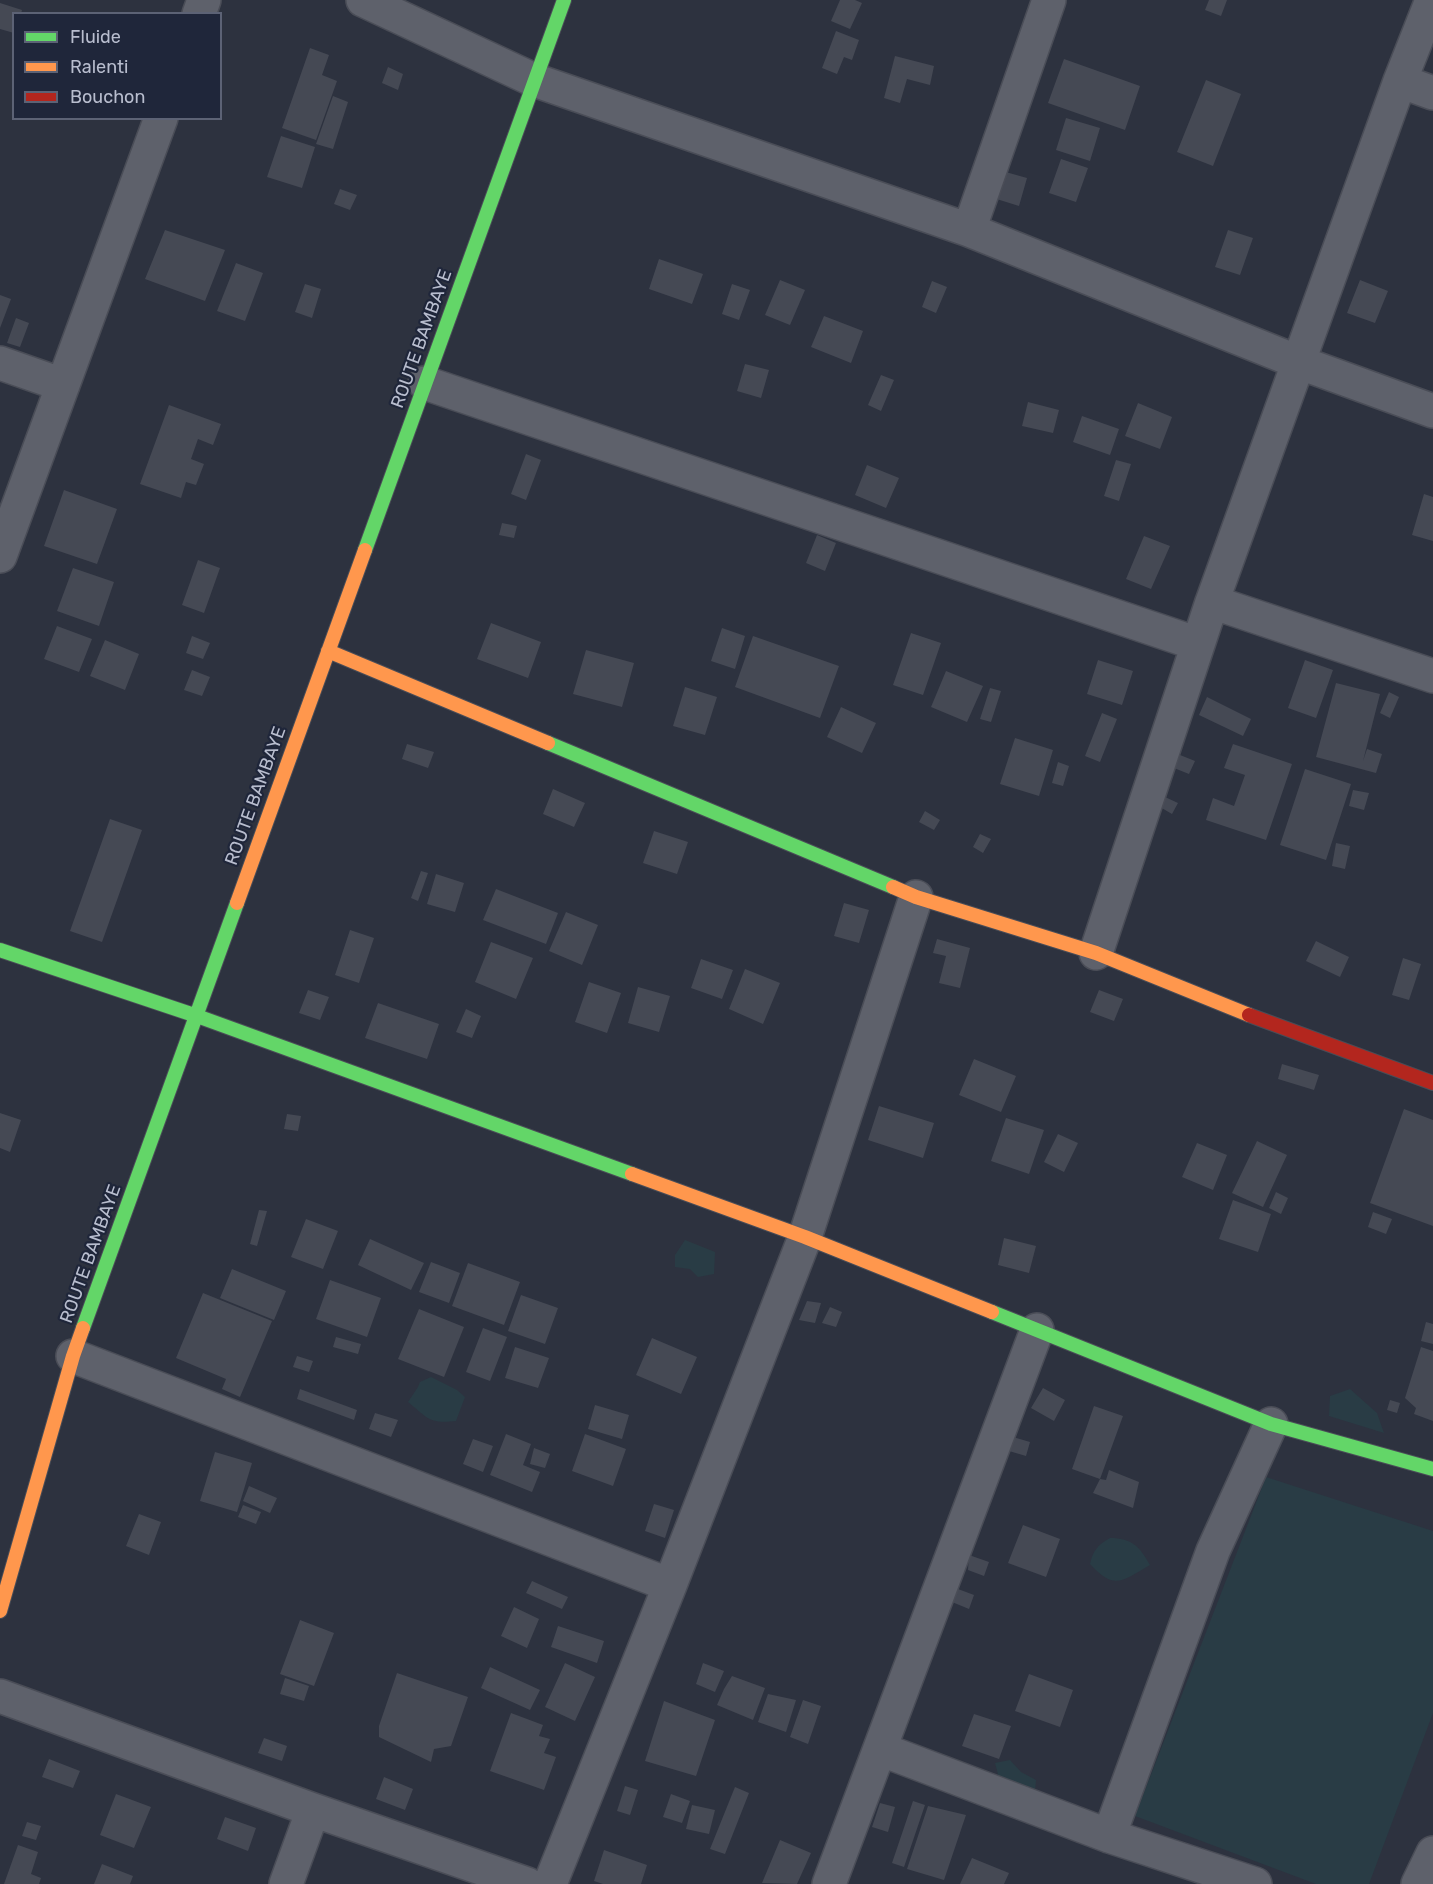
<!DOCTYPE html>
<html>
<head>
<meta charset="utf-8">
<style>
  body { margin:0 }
  #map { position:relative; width:1433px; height:1884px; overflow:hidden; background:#2d323f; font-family:Rubik,sans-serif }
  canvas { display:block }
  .legend { position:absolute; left:12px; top:12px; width:210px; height:108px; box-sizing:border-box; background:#1f263a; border:2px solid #5c6275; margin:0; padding:8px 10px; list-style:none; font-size:18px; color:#b8bdce }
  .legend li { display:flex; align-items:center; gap:12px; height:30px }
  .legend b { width:30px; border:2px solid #5c6275 }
</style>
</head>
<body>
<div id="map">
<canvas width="1433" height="1884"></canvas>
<ul class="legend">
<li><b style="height:8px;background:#63d668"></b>Fluide</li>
<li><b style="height:8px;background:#ff974d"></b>Ralenti</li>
<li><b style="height:8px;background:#b3261e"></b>Bouchon</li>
</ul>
</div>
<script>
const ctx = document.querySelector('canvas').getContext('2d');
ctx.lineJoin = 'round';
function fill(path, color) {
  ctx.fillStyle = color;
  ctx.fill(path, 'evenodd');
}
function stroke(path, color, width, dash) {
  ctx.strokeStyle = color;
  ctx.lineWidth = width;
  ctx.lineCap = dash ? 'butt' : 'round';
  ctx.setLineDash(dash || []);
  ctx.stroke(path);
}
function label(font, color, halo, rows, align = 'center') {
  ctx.font = font + ' Rubik,sans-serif';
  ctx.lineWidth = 4.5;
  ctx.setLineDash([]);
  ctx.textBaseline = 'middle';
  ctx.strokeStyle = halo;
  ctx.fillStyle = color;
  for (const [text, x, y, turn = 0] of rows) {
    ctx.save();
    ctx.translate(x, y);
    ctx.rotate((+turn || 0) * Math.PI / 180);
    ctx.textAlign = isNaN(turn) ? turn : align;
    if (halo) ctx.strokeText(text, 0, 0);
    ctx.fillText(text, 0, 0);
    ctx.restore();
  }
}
const green = new Path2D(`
  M685 1240 715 1252 714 1274 698 1277 690 1269 675 1267V1255Z
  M431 1377 457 1390 465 1397 456 1421C428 1424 428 1418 408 1402L418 1387 420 1382Z
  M1350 1389 1377 1413 1384 1433 1329 1416 1330 1396Z
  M1266 1477 1433 1531V1713L1369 1884H1316L1135 1816Z
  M1110 1538C1132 1538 1140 1547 1150 1565 1122 1581 1115 1591 1090 1564 1093 1550 1098 1545 1110 1538Z
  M1010 1760 1021 1772 1036 1780 1035 1791 991 1784 998 1774 995 1763Z`);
const building = new Path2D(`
  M840 0H855L862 3 850 29 831 21Z
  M1209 0H1227L1221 16 1205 10Z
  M0 3 22 10 21 14H14V33L0 29Z
  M836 31 859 40 852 60 844 57 837 74 822 68Z
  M310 48 329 55 322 75 337 81 316 140 282 128Z
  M895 56 934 66 930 85 907 79 900 103 884 98Z
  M1064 59 1140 86 1125 130 1048 103Z
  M388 67 403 74 398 90 382 83Z
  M1206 80 1241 94 1213 166 1177 152Z
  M333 96 348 102 333 149 316 144Z
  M1066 118 1100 128 1090 161 1056 150Z
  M281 136 315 147 302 188 267 177Z
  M1061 159 1088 168 1076 202 1049 193Z
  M995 169 1027 178 1019 206 987 196Z
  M340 189 357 195 350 210 334 204Z
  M165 230 225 250 205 301 145 279Z
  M1228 230 1253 238 1240 275 1215 267Z
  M659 259 703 274 692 304 649 289Z
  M236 263 263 273 245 321 217 311Z
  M780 280 805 290 790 325 765 315Z
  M1360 280 1388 291 1375 323 1347 313Z
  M932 281 947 287 936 313 922 307Z
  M305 284 321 289 312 318 295 312Z
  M732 284 750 290 739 320 722 314Z
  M0 295 11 299 0 328Z
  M824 316 863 331 851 363 811 347Z
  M16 318 29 323 20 347 7 343Z
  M745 364 769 370 761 398 737 391Z
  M881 375 894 380 881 411 868 405Z
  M1028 402 1059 410 1053 433 1022 426Z
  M1138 403 1172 417 1160 449 1125 436Z
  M169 405 221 424 213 445 198 439 191 459 204 464 196 485 186 482 181 498 140 484Z
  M1082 416 1119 429 1110 455 1073 442Z
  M526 454 541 460 526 500 511 494Z
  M1116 460 1131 464 1119 501 1104 496Z
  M867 465 899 478 886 508 855 495Z
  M64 490 117 509 97 564 44 546Z
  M1424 494 1433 497V541L1412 535Z
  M502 523 517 526 514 538 499 535Z
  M817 535 836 543 825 571 806 563Z
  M1144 536 1170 546 1151 589 1126 579Z
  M198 560 220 568 204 613 182 605Z
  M73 568 114 582 99 626 57 611Z
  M491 623 541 642 528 678 477 659Z
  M57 626 92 639 79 672 44 659Z
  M722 628 745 636 735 669 711 661Z
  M911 633 941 643 923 695 893 685Z
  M192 636 210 643 203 659 186 653Z
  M753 636 839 666 820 718 735 687Z
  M105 640 139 654 125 690 90 676Z
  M586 650 634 663 622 707 573 694Z
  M1098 660 1133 671 1122 705 1087 694Z
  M1305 660 1333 670 1316 718 1288 708Z
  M192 670 210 677 202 696 184 690Z
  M946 671 983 686 967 722 931 707Z
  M1336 683 1380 694 1363 761 1367 749 1382 754 1376 773 1316 757Z
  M685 687 717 697 705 735 673 726Z
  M990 688 1001 691 991 722 980 719Z
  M1389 692 1399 697 1390 718 1380 713Z
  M1207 697 1251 719 1243 736 1199 715Z
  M841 707 876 723 862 753 827 737Z
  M1102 713 1117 719 1100 762 1085 756Z
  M1015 738 1053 750 1039 796 1000 784Z
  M407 744 434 752 428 768 402 759Z
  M1233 744 1292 764 1266 840 1206 820 1213 798 1234 806 1245 775 1224 768Z
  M1180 755 1195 761 1189 774 1174 768Z
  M1058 762 1069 766 1063 786 1052 783Z
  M1305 769 1351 784 1326 860 1280 845Z
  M553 789 585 803 574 827 543 814Z
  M1353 790 1369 793 1364 810 1349 806Z
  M1165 797 1178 803 1172 814 1160 807Z
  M925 811 940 820 934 830 919 822Z
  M110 819 142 830 102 942 70 931Z
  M654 831 688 842 677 874 643 863Z
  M980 834 991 839 983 853 973 847Z
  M1336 843 1350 846 1345 869 1332 866Z
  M421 871 428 873 418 901 411 898Z
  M436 874 464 883 455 912 427 904Z
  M496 889 558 913 546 944 483 920Z
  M844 903 869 910 859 943 834 936Z
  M566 912 598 925 582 965 549 951Z
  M350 930 374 938 359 983 335 975Z
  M937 939 970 948 960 988 939 983 946 956 933 953Z
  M1316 941 1349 957 1340 977 1306 961Z
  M491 942 533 958 516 999 475 982Z
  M1403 958 1421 964 1409 1000 1392 995Z
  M701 959 733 970 722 999 691 988Z
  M745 969 780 983 763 1024 729 1009Z
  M589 982 621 993 607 1033 575 1022Z
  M638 987 670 996 659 1032 628 1023Z
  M308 990 329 997 320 1020 299 1013Z
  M1099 990 1123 999 1114 1021 1090 1012Z
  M378 1003 439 1024 427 1059 365 1038Z
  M466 1009 481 1016 472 1038 456 1032Z
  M974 1059 1016 1076 1001 1112 959 1095Z
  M1282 1064 1319 1075 1314 1090 1278 1079Z
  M879 1106 934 1123 923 1158 868 1140Z
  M1404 1109 1433 1120V1226L1370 1203Z
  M0 1113 21 1120 10 1152 0 1148Z
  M287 1114 301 1116 298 1131 284 1129Z
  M1006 1118 1044 1130 1029 1174 991 1161Z
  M1058 1134 1078 1143 1064 1172 1044 1162Z
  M1257 1141 1287 1155 1263 1207 1232 1193Z
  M1197 1143 1227 1155 1213 1190 1182 1177Z
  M1276 1192 1288 1198 1281 1214 1269 1208Z
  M1233 1200 1271 1214 1258 1252 1219 1239Z
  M259 1210 267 1211 257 1246 250 1244Z
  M1373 1212 1392 1219 1386 1234 1368 1227Z
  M306 1219 338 1231 323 1269 291 1257Z
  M1004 1238 1036 1246 1029 1273 998 1265Z
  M370 1239 424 1263 411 1290 358 1265Z
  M431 1262 460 1273 449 1303 419 1292Z
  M468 1263 520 1282 504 1325 452 1306Z
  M232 1269 286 1291 274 1320 220 1298Z
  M330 1280 381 1298 367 1337 316 1319Z
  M203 1293 272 1321 240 1397 222 1389 226 1379 176 1358Z
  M521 1295 558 1308 545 1344 508 1331Z
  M807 1301 821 1303 815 1323 799 1320Z
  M830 1307 842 1312 836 1327 822 1323Z
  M419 1309 464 1327 444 1377 398 1359Z
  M1426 1322 1433 1324V1344L1421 1341Z
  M483 1328 507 1337 490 1381 466 1372Z
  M336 1337 361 1344 358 1354 333 1347Z
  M652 1338 697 1357 681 1394 636 1375Z
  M515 1347 549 1358 538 1388 505 1378Z
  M1421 1347 1433 1351V1421L1414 1414 1416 1408 1405 1398Z
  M297 1356 313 1361 309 1372 293 1367Z
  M1043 1388 1065 1400 1054 1421 1031 1408Z
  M300 1389 357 1410 354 1420 297 1399Z
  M1390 1400 1400 1403 1397 1413 1387 1410Z
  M595 1405 629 1415 622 1439 588 1429Z
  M1094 1406 1123 1416 1100 1479 1072 1469Z
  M375 1413 398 1420 391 1437 369 1429Z
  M506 1434 531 1444 523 1465 540 1472 532 1492 490 1475Z
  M585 1434 626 1449 613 1486 572 1471Z
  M1013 1437 1030 1442 1026 1456 1009 1451Z
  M473 1439 493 1446 483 1472 463 1464Z
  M534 1448 550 1454 545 1468 530 1464Z
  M215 1452 252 1463 237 1512 200 1501Z
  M1109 1470 1139 1482 1133 1508 1093 1493 1100 1479 1106 1480Z
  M249 1486 277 1498 270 1513 243 1501Z
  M654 1504 674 1510 665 1538 645 1531Z
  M243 1505 261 1512 256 1524 238 1517Z
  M139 1514 161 1522 149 1555 126 1546Z
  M1023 1525 1060 1539 1046 1577 1008 1563Z
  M969 1555 989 1562 984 1576 968 1570Z
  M532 1581 568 1597 562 1609 526 1593Z
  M958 1589 974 1595 969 1609 952 1602Z
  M514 1607 539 1619 527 1648 501 1636Z
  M300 1620 334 1633 314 1686 280 1674Z
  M558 1626 604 1641 597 1663 551 1647Z
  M565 1663 595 1677 575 1721 545 1707Z
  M703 1663 724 1671 715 1692 696 1684Z
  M490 1667 540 1690 530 1710 481 1688Z
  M397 1673 468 1697 451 1746 434 1749 431 1762 379 1737V1726Z
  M1029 1674 1073 1690 1060 1727 1015 1711Z
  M732 1676 765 1688 753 1720 717 1705 724 1689Z
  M285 1678 309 1686 304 1701 280 1694Z
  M768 1694 796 1700 786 1732 758 1722Z
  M803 1700 821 1706 808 1744 790 1737Z
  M664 1701 715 1720 696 1776 645 1761Z
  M511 1713 543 1725 539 1736 550 1739 544 1753 556 1757 544 1790 490 1771Z
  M974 1714 1011 1726 999 1759 962 1746Z
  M264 1738 287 1746 282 1761 258 1753Z
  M49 1759 80 1771 73 1788 42 1777Z
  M384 1777 413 1789 405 1810 376 1799Z
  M625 1786 638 1790 630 1815 617 1811Z
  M735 1787 749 1793 725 1854 710 1849Z
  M116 1794 151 1807 134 1848 100 1835Z
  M671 1794 690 1801 682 1823 663 1817Z
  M913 1801 925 1805 904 1867 892 1863Z
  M880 1803 895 1807 888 1832 872 1827Z
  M692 1805 715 1810 709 1834 686 1829Z
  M928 1806 966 1815 944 1880 907 1869Z
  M225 1817 256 1828 248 1851 217 1839Z
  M27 1822 41 1826 36 1840 22 1836Z
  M780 1840 811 1853 797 1884 762 1883Z
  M18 1845 38 1852 31 1874 41 1878 39 1884H4Z
  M604 1850 647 1865 641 1884H603L594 1881Z
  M972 1858 1009 1873 1004 1884H960Z
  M102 1864 133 1876 130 1884H94Z`);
const street = new Path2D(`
  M363 0 534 80 969 230 1298 362 1433 411
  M199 14 204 0
  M1400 81 1433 93
  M969 230 1049 0
  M0 363 63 385
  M425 383 1198 644
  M0 556 161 118
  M1212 602 1433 676
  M1096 953 1212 602 1400 81 1432 0
  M73 1356 670 1585
  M0 1696 313 1810 527 1884
  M880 1749 1109 1836 1255 1884
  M1109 1836 1213 1551 1271 1424
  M286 1884 313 1810
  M550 1884 670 1585 805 1237 916 897
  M829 1884 1037 1330
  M1418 1884 1433 1853`);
const fast = new Path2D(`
  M365 550 564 0
  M548 743 893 887
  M0 950 197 1016 632 1174
  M992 1312 1271 1424 1433 1469
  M83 1328 237 903`);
const slow = new Path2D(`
  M328 651 548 743
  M893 887 916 897 1096 953 1249 1015
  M237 903 365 550
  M632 1174 805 1237 992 1312
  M0 1611 73 1356 83 1328`);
const jam = new Path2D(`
  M1249 1015 1433 1083`);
const streetNames = [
  ["ROUTE BAMBAYE",422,339,-70],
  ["ROUTE BAMBAYE",256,796,-70],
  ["ROUTE BAMBAYE",91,1254,-70]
];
fill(green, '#293c45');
fill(building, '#454954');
stroke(street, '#4a4d57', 36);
stroke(fast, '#4a4d57', 16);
stroke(slow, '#4a4d57', 16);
stroke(jam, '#4a4d57', 16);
stroke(street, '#5e616b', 33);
stroke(fast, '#63d668', 14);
stroke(slow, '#ff974d', 14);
stroke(jam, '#b3261e', 14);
label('18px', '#b8bdce', '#1f263a', streetNames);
</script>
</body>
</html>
